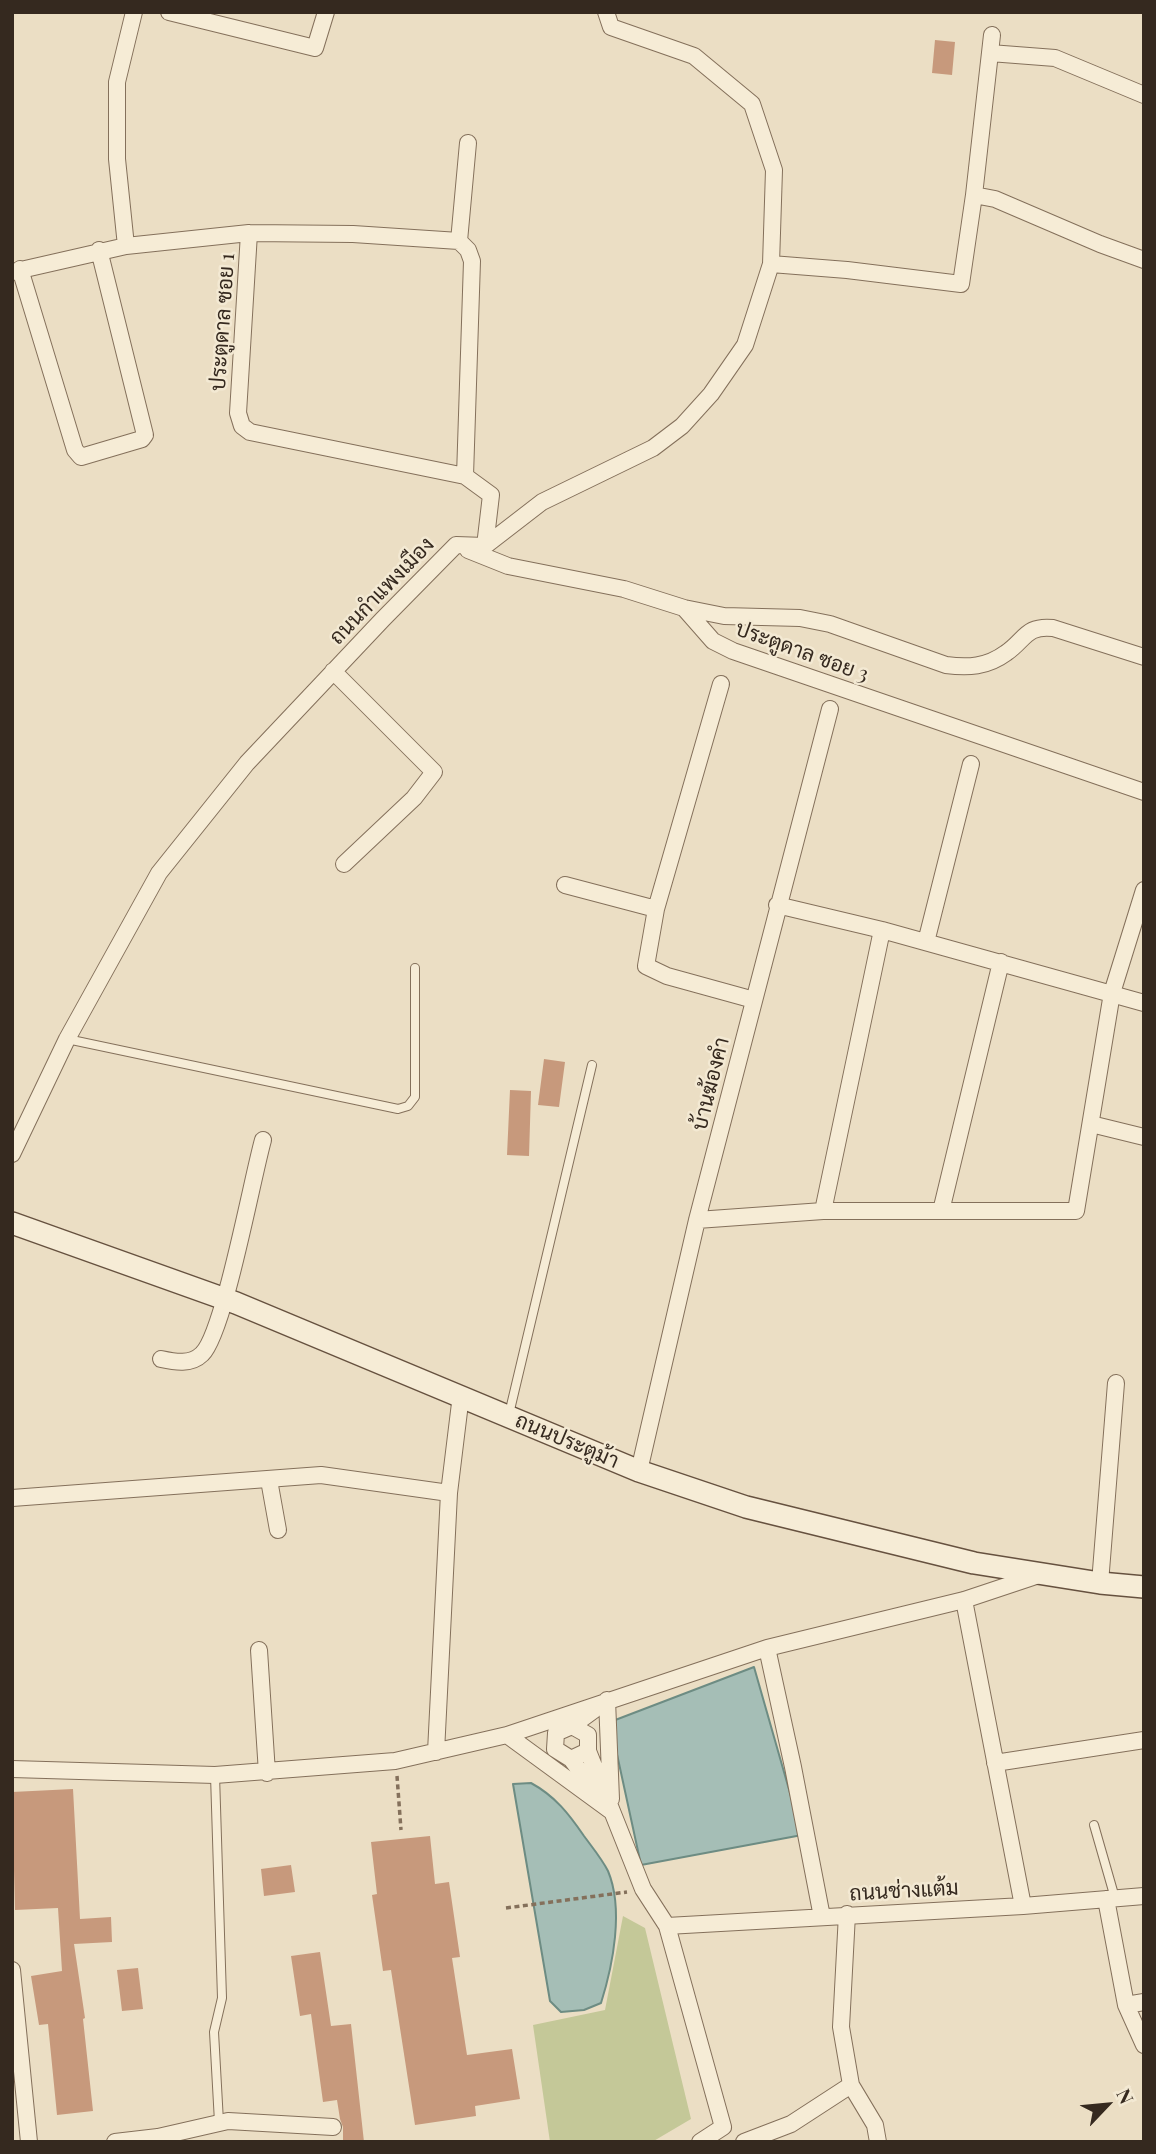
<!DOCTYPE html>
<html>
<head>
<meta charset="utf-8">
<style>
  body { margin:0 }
  #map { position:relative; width:1156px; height:2154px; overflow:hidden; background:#ebdec4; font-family:"Playfair Display",serif }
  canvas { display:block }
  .frame { position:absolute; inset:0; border:14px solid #35291f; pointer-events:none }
  .north { position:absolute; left:1072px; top:2070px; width:70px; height:70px; -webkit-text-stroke:5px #f3e9d3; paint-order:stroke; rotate:64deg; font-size:19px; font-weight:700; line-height:28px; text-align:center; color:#35291f }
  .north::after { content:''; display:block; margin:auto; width:24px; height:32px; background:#35291f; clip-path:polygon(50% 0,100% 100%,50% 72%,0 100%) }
</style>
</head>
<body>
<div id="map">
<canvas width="1156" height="2154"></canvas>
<div class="frame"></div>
<div class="north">N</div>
</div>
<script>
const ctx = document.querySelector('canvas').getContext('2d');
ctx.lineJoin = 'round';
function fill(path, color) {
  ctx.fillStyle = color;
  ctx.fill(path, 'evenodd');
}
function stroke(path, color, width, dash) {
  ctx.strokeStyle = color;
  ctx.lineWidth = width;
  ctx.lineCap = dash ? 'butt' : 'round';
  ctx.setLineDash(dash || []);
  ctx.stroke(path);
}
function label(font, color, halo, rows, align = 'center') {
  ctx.font = font + ' "Playfair Display",Sarabun,serif';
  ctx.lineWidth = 5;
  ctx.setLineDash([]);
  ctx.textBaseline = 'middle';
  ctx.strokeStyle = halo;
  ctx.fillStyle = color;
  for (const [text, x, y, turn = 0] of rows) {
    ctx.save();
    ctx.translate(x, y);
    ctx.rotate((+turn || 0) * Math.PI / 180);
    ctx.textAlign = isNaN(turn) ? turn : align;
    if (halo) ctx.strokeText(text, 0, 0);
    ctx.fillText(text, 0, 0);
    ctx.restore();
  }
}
const green = new Path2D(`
  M623 1916 645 1928 691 2119 652 2142H550L533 2025 605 2010Z`);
const water = new Path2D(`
  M754 1667 802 1835 641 1865 610 1722Z
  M531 1783C555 1796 569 1814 584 1836 592 1847 602 1859 608 1871 624 1909 613 1965 601 2003L584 2010 561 2012 550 2001 513 1784Z`);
const building = new Path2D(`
  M935 40 955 42 952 75 932 73Z
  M544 1059 565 1062 559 1107 538 1105Z
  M510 1090 531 1091 529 1156 507 1155Z
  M73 1789 80 1919 111 1917 112 1942 74 1944 85 2018 83 2019 93 2111 57 2115 48 2024 39 2025 31 1976 62 1971 58 1908 15 1910 12 1792Z
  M430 1836 435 1884 449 1882 460 1957 452 1958 467 2055 512 2049 520 2099 475 2106 476 2116 415 2125 391 1970 383 1971 372 1895 377 1894 371 1842Z
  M291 1865 295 1892 264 1896 261 1869Z
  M320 1952 331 2026 351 2024 364 2142H343V2127L340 2119 337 2100 323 2102 311 2014 300 2016 291 1956Z
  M138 1968 143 2009 122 2011 117 1970Z`);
const path = new Path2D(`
  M397 1776 401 1830
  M506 1908 627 1892`);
const lane = new Path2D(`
  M67 1039 398 1109 408 1106 415 1097V968
  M509 1414 592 1065
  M215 1775 222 1998 214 2032 219 2122
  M1094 1825 1115 1898`);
const street = new Path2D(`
  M169 12 315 48 326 12
  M990 53 1055 58 1144 95
  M974 195 995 199 1100 244 1144 260
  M249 233 238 413 242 426 250 432 465 476
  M459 241 468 143
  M126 246 117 159V82L134 12
  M771 264 847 270 961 284 974 195 992 35
  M20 269 75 450 81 457 142 439 145 435 99 250
  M12 272 126 246 249 233 353 234 459 241 468 250 472 261 465 476 491 495 485 546
  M485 546 542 502 653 448 682 426 711 394 745 345 771 264 774 170 752 104 694 56 611 27 606 12
  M468 550 508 566 624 589 684 608 713 641 733 651 1144 792
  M684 608 724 616 800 618 830 624 946 665C968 668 987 667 1006 653 1025 640 1026 625 1053 628L1144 657
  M333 671 434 772 414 798 344 864
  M721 684 656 909 646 966 667 976 754 1000
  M565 885 656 909
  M777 905 882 930 1144 1003
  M926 942 971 764
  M1091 1124 1144 1137
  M12 1154 67 1039 159 873 247 763 383 619 456 545 485 546
  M823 1211 882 930
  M941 1211 1001 962
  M697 1220 823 1211H1076L1112 993 1144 890
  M161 1359C175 1362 191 1365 202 1354 224 1333 252 1179 263 1140
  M639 1471 697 1220 830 709
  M269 1480 278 1530
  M12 1498 321 1475 449 1493
  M1100 1583 1116 1383
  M964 1600 1023 1906
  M767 1648 793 1767 822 1917
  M259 1650 267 1773
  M607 1700 611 1799
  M572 1726 588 1735V1751L571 1759 555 1749 556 1733 572 1726 594 1710
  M507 1735 611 1811
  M588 1751 643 1889 667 1926 723 2127 700 2142
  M436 1752 449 1493 461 1395
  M571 1759 599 1796
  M995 1763 1144 1740
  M12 1769 215 1775 395 1761 507 1735 767 1648 964 1600 1039 1575
  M1106 1899 1126 2005 1144 2045
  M847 1914 841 2027 851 2085 875 2125 878 2142
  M667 1926 1023 1906 1144 1896
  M12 1970 29 2142
  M1126 2005 1144 2002
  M115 2142 158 2137 228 2121 333 2127
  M744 2142 791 2124 851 2085`);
const secondary = new Path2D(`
  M12 1223 236 1303 639 1471 746 1507 974 1563 1100 1583 1144 1587`);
const streetNames = [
  ["ประตูดาล ซอย 1",223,322,-86],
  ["ถนนกำแพงเมือง",382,591,-46],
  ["ประตูดาล ซอย 3",802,652,20],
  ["บ้านฆ้องคำ",711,1084,-76],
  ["ถนนประตูม้า",567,1441,23],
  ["ถนนช่างแต้ม",904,1891,-3]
];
fill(green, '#c4c898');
fill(water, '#a5beb6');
stroke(water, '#6d8c83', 2);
fill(building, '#c7997c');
stroke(lane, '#84705b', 10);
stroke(street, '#84705b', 18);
stroke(secondary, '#66513f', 24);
stroke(path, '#84705b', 3.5, [5, 3.5]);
stroke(lane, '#f6ecd6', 8);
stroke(street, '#f6ecd6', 16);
stroke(secondary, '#f6ecd6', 21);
label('21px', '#35291f', '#f3e9d3', streetNames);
</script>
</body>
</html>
